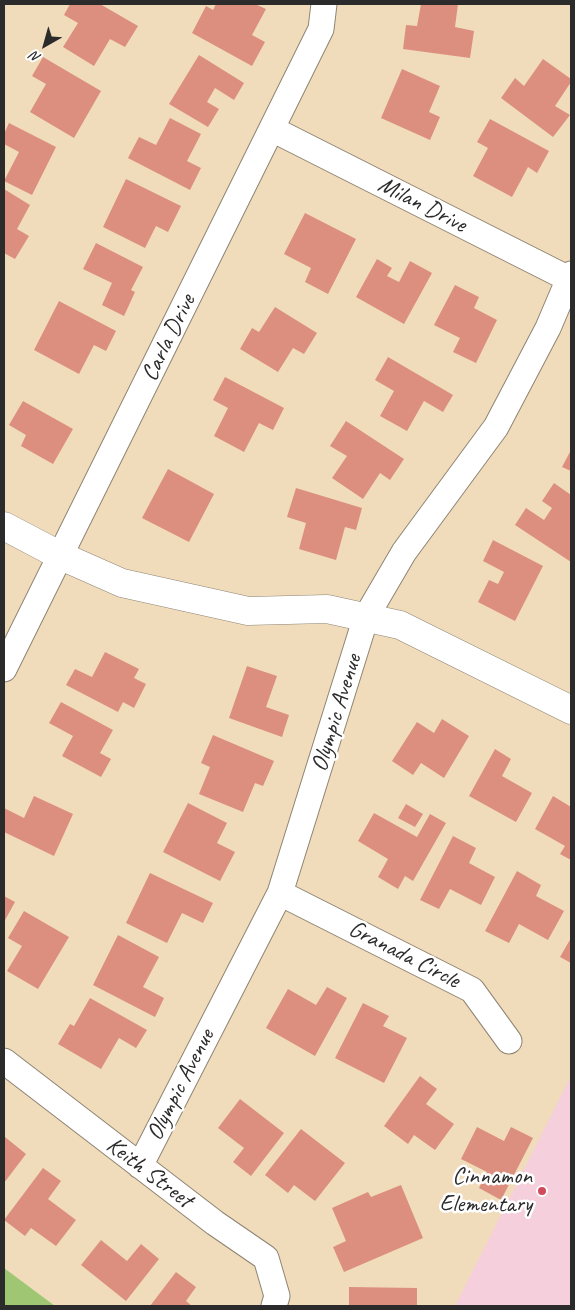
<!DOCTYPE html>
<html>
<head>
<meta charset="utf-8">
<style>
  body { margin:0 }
  #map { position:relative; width:575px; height:1310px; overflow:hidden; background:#f0dcbb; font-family:Caveat,sans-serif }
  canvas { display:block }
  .frame { position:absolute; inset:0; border:5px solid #2b2b2b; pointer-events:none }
  .north { position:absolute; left:20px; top:20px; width:50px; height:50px; -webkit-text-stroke:4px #fff; paint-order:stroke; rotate:218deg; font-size:14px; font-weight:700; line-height:20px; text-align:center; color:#2b2b2b }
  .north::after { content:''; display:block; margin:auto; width:18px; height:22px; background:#2b2b2b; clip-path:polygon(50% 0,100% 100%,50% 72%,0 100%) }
</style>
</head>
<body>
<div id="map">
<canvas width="575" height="1310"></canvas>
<div class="frame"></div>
<div class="north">N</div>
</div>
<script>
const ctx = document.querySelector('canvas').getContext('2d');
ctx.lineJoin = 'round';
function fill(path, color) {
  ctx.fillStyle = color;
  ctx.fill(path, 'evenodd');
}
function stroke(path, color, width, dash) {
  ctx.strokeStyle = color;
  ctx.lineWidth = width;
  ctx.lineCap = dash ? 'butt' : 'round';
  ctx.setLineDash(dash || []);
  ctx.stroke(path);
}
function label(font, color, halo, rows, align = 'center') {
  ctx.font = font + ' Caveat,sans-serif';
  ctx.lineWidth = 5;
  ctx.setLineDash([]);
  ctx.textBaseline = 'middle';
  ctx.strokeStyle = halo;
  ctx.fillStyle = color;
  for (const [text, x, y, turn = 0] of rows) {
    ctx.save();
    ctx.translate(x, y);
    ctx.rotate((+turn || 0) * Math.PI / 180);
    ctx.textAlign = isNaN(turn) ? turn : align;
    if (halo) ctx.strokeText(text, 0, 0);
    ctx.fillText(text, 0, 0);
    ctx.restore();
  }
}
const built = new Path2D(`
  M571 1076V1306H455Z`);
const green = new Path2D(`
  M4 1268 55 1306H4Z`);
const building = new Path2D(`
  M70 4H100L138 26 125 47 110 39 94 66 63 47 78 23 64 15Z
  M216 4H255L266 9 252 35 265 42 252 66 192 33 206 6 213 10Z
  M421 4H458L455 27 474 31 470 58 403 49 406 25 417 26Z
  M199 55 244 83 234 100 215 88 207 102 219 109 208 127 169 104Z
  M43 57 101 91 74 138 30 112 46 84 32 76Z
  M543 59 571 79V82L555 106 570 115 553 137 501 98 515 78 524 86Z
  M402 69 440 86 429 112 440 117 430 140 381 118Z
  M170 118 201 134 187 161 201 168 190 190 128 158 139 137 156 145Z
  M490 119 549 151 537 173 528 167 512 197 473 176 488 148 477 142Z
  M9 123 56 147 32 195 4 181 19 152 4 144V134Z
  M126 179 181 206 168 232 156 226 145 248 103 227Z
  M4 189 30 205 17 229 29 236 15 259 4 253Z
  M305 213 356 239 328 294 305 282 311 268 284 254Z
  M96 243 143 267 131 290 135 292 124 316 102 305 112 283 83 269Z
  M377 259 392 268 387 276 399 282 410 261 432 273 404 324 356 297Z
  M455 285 479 297 474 308 497 320 476 363 453 352 460 338 434 325Z
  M59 301 116 331 106 351 94 345 79 374 34 350Z
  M275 307 317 333 304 354 293 348 278 372 240 349 252 328 259 332Z
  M388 357 453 395 443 412 424 401 407 431 380 416 394 391 375 380Z
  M225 377 284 408 273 430 259 423 244 452 214 436 228 408 213 400Z
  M23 401 73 429 53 464 21 446 26 435 9 425Z
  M346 421 404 459 390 480 380 473 363 499 332 478 347 456 330 446Z
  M571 450V471L562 467Z
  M168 469 214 494 189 542 142 518Z
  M554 483 571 495V562L515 525 526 508 544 520 552 508 542 501Z
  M296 488 362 508 356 530 345 527 336 560 299 549 306 523 287 517Z
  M493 540 543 566 515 621 478 602 489 580 498 584 504 572 483 561Z
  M105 652 139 669 134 678 146 684 134 708 123 702 118 712 66 685 75 669 92 677Z
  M247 666 277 676 266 707 289 715 282 737 229 718Z
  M61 702 113 730 100 753 111 759 101 777 62 756 73 736 49 723Z
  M442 719 469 736 444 778 421 763 413 775 392 761 417 722 434 733Z
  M213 735 274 761 263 786 255 783 243 812 199 794 210 767 201 763Z
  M495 749 511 759 502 776 532 793 516 822 469 796Z
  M34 796 73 814 54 856 4 832V808L24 818Z
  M553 796 571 807V860L560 854 565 846 535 829Z
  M188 803 227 823 217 843 235 852 220 881 163 852Z
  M406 804 423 814 415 827 398 818Z
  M374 813 417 837 430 814 446 823 413 881 405 876 398 889 378 877 388 859 358 841Z
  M453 836 476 848 469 863 495 877 481 905 450 889 439 909 420 900Z
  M517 871 541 885 536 896 564 911 548 940 519 924 509 943 485 931Z
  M150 873 213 903 203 923 182 913 167 943 126 923Z
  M4 896 15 902 4 922Z
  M24 911 69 937 38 989 7 971 22 946 8 938Z
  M118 935 159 957 143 987 164 998 155 1017 93 985Z
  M571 938V963L560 957Z
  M327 987 347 998 315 1056 266 1028 288 989 316 1005Z
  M90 998 147 1030 136 1048 119 1038 101 1069 58 1044 70 1024 74 1026Z
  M363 1003 389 1016 383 1026 407 1038 384 1083 335 1058Z
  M420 1076 437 1089 426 1104 454 1124 435 1150 414 1135 408 1144 384 1126Z
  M240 1099 284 1133 251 1176 233 1162 244 1148 218 1128Z
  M477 1127 504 1141 511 1127 533 1138 501 1200 479 1188 487 1172 461 1159Z
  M301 1129 345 1163 315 1201 294 1185 288 1193 265 1175Z
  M5 1137 26 1154 4 1183V1139Z
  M43 1168 61 1181 48 1199 76 1220 56 1246 31 1228 25 1236 4 1220Z
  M401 1185 423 1238 344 1272 333 1247 346 1241 332 1208 368 1192 371 1197Z
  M101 1240 127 1261 141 1244 159 1259 126 1301 81 1265Z
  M176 1272 196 1287 186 1301 192 1306H150Z
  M349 1287 417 1288V1306H349Z`);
const minor = new Path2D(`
  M272 129 571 280
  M4 669 321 29 324 4
  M280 893 472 990 509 1041
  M4 1061 215 1223 266 1258 277 1296 274 1306
  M140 1166 280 893 366 617 404 552 496 427 548 328 571 274`);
const tertiary = new Path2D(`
  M4 526 61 556 122 583 248 611 327 609 400 625 571 710`);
const markers = [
  [542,1191,5,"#d1495b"]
];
const streetNames = [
  ["Milan Drive",422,205,27],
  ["Carla Drive",169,338,-64],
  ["Olympic Avenue",337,713,-73],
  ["Granada Circle",404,955,27],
  ["Olympic Avenue",181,1085,-63],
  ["Keith Street",149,1173,37]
];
const poiNames = [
  ["Cinnamon",532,1177],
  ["Elementary",532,1205]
];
fill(built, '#f5cfdb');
fill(green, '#9fc773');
fill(building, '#dc8f7e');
stroke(minor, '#8e8473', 27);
stroke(tertiary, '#8e8473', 29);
stroke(minor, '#fff', 25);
stroke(tertiary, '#fff', 28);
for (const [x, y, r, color] of markers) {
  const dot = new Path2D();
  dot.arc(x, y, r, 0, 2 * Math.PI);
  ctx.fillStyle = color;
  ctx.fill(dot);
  stroke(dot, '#fff', 2);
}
label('24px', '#2b2b2b', '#fff', streetNames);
label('24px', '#2b2b2b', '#fff', poiNames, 'right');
</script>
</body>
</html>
